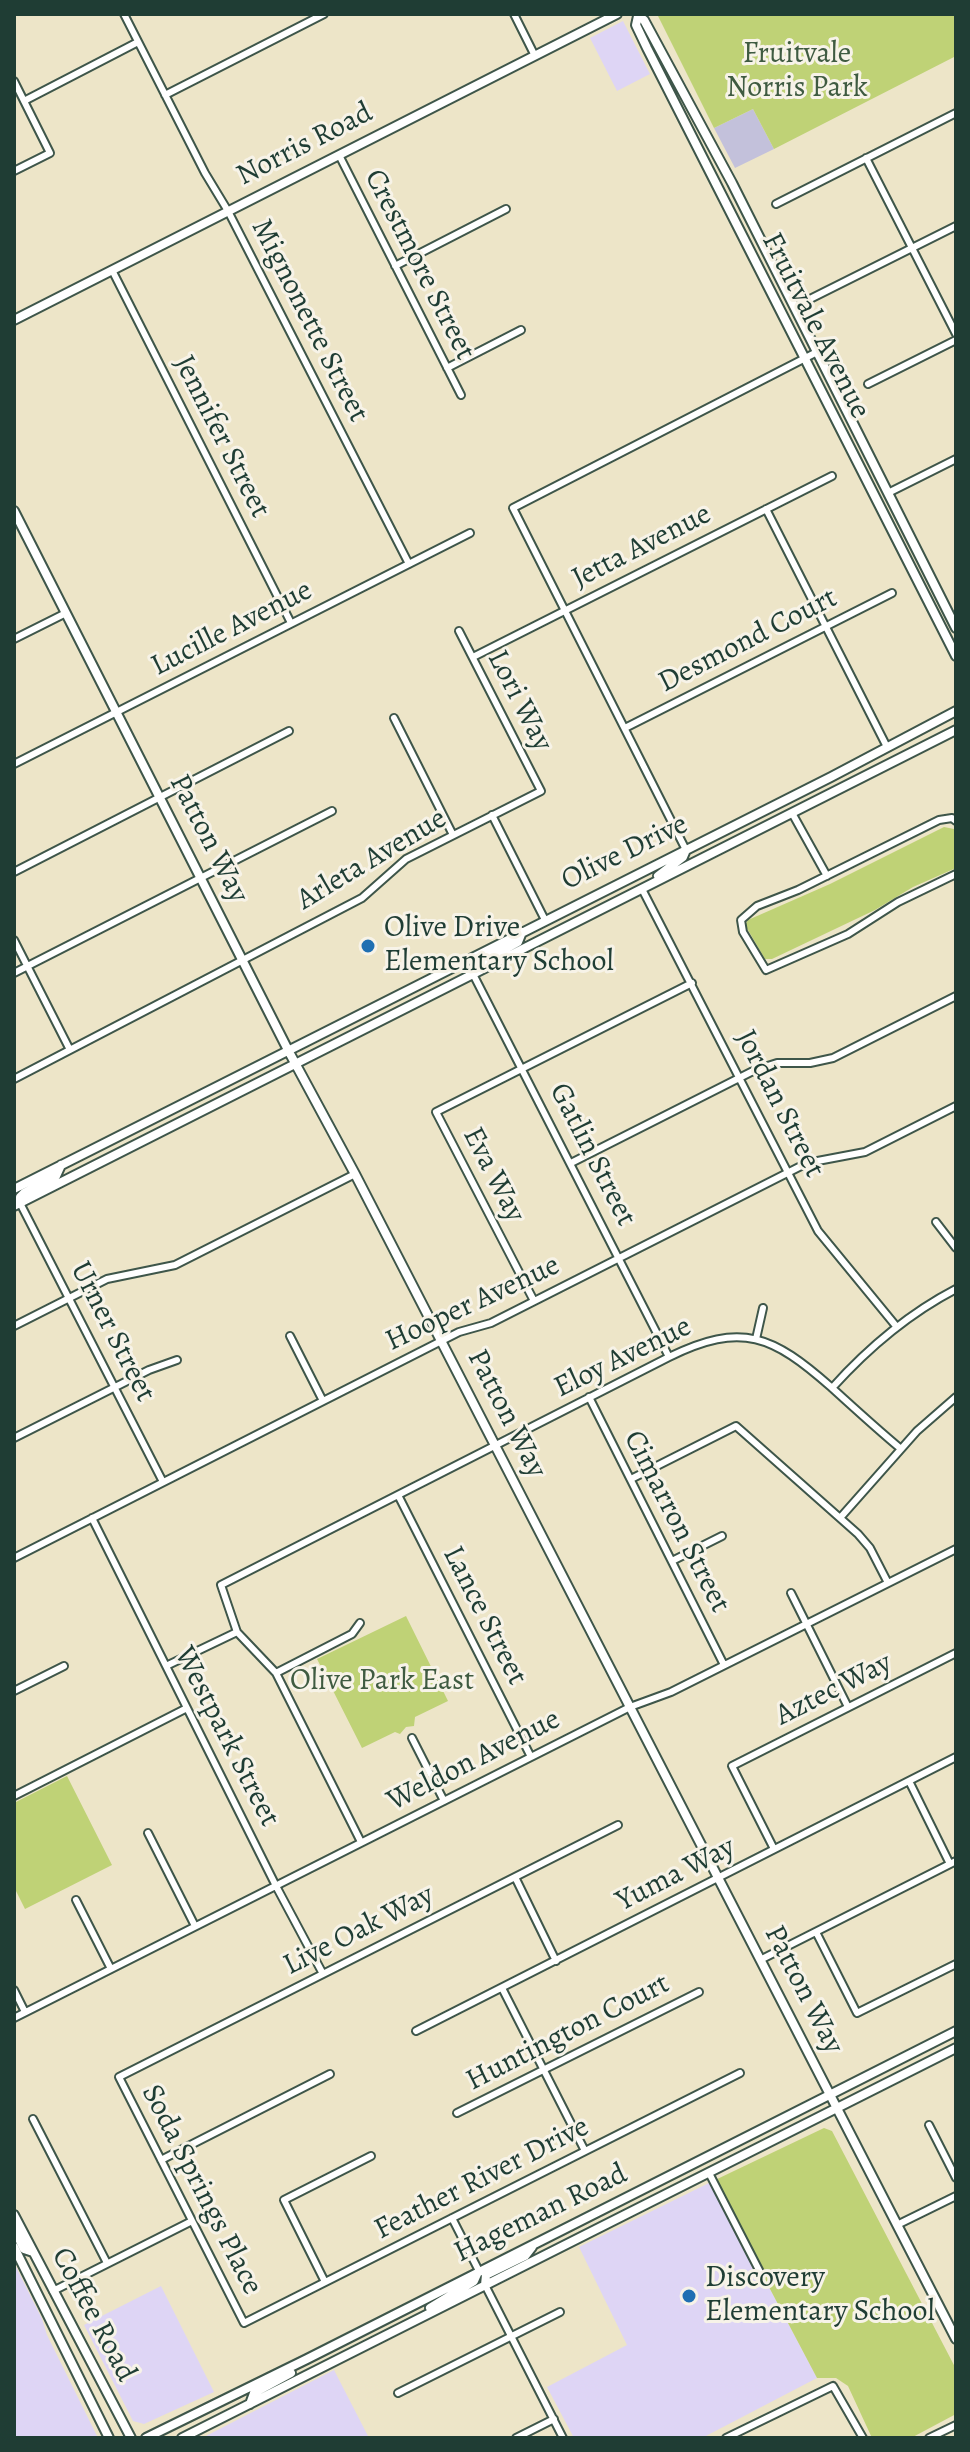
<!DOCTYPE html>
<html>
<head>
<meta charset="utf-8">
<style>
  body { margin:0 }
  #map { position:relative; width:970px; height:2452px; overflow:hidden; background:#ede5c8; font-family:Alegreya,serif }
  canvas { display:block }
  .frame { position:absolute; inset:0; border:16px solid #1f3d34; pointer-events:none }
</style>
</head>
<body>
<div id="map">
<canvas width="970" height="2452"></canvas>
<div class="frame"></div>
</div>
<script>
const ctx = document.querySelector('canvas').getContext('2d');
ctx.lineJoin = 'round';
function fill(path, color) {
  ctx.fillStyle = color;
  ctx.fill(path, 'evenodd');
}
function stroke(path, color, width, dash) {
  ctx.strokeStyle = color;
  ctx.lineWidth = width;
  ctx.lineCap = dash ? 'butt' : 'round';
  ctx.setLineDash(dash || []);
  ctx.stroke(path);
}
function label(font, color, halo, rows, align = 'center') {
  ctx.font = font + ' Alegreya,serif';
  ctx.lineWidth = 6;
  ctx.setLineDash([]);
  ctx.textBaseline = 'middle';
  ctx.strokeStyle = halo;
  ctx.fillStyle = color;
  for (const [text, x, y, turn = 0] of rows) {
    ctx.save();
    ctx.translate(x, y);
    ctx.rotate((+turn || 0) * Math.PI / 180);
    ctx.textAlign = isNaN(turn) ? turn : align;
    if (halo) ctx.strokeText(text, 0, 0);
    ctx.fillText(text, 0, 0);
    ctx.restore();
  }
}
const built = new Path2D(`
  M623 21 650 74 617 91 590 38Z
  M713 2181 817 2378 702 2438H574L547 2387 627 2345 579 2247Z
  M14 2263 42 2319 47 2335 98 2438H14Z
  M161 2286 214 2392 144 2424 133 2421 84 2325Z
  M334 2370 369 2438H202Z`);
const industrial = new Path2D(`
  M753 109 774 149 735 168 714 128Z`);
const green = new Path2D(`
  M657 14H956V56L774 149 753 109 714 128Z
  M944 827 954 829 956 834V868L913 887 875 910 772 959H765L745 925 748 920 830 884Z
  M406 1616 448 1701 415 1717 414 1726 406 1727 400 1734 395 1732 362 1748 317 1659Z
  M67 1776 112 1865 25 1909 14 1887V1803Z
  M824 2128 832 2131 956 2369V2414L911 2438H872L848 2386 836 2378H817L713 2181Z`);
const street = new Path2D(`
  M124 14 205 173 228 211 409 564
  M514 14 535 56
  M14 81 50 153 14 171
  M165 95 324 14
  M24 101 138 42
  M339 155 461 395
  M866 158 956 334
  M776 204 956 113
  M395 266 506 209
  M112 270 291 623
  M794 307 956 226
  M447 368 521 330
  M868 384 956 340
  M888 493 956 459
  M766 509 887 747
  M14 639 66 613
  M473 657 832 476
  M394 718 453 835
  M625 728 892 593
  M14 764 470 533
  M792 813 827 876
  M492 815 545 920
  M956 821 952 818 939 820 798 890 757 906 741 920 743 932 766 970 848 934 898 902 956 874
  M686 850 513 508 817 352
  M14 872 289 731
  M642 889 818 1231 896 1326
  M14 940 69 1048
  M14 973 332 811
  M473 974 669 1357
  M14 1079 362 898 406 859 541 791 459 631
  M571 1163 755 1070 777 1063H810L833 1058 956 996
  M20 1203 163 1482
  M936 1222 956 1248
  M534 1301 436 1112 692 983
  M14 1326 107 1279 175 1265 355 1174
  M290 1336 323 1401
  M756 1339 763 1308
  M832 1388C868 1348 908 1314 956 1289
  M589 1397 724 1665
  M14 1438 149 1370 177 1360
  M631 1479 736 1426 858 1534 870 1548 888 1583
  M398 1495 531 1757
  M92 1518 276 1886 323 1974
  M840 1518 917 1431 956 1397
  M14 1558 459 1332 491 1323 807 1163 865 1152 956 1106
  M672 1561 722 1536
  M791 1593 848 1707
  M166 1666 237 1632
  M276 1673 352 1634 360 1623
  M14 1691 64 1666
  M412 1738 444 1801
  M909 1781 950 1864
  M14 1796 187 1708
  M618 1825 119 2077 244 2323 740 2073
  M148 1833 195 1926
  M361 1842 276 1673 237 1632 221 1585 669 1357C742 1321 773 1336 831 1387 854 1408 877 1429 901 1449
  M774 1849 732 1766 956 1653
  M515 1877 556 1961
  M76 1900 111 1969
  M816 1932 857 2013 956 1964
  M760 1960 956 1861
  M502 1988 585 2151
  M14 1990 25 2012
  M14 2018 630 1707 671 1692 956 1549
  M416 2031 956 1757
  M457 2113 699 1992
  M33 2119 107 2263
  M929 2125 956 2178
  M161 2160 330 2074
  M709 2173 760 2272
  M452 2218 479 2271
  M897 2225 956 2196
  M325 2282 284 2200 371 2156
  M485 2285 563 2438
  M53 2291 192 2221
  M398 2393 560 2312
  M516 2438 554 2419
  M726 2438 833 2386 863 2438
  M929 2438 956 2425`);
const secondary = new Path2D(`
  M638 15 644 20 732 183 956 628
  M638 16 636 25 647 48 956 656
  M14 320 617 14
  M14 511 288 1050 355 1174 956 2339
  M658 876 683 857 686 850
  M473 974 474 966 518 942 522 932
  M14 1189 831 777 956 711
  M20 1203V1197L24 1193 56 1176 61 1165
  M14 1206 956 730
  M14 2215 131 2438
  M14 2229 24 2249 33 2252
  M14 2247 109 2438
  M485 2285 486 2275 525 2256 532 2247
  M430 2308 474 2281 478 2272
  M250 2404 254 2393 291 2373
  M146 2438 307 2359 956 2031
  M182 2438 956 2048`);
const markers = [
  [368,946,8,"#1f6fb2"],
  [689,2296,8,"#1f6fb2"]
];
const parkNames = [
  ["Fruitvale",797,55],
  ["Norris Park",797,89],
  ["Olive Park East",382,1682]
];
const streetNames = [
  ["Norris Road",305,145,-27],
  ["Crestmore Street",419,265,63],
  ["Mignonette Street",309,321,63],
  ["Fruitvale Avenue",815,326,63],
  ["Jennifer Street",221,437,63],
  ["Jetta Avenue",642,547,-27],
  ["Lucille Avenue",232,629,-27],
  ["Desmond Court",748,641,-27],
  ["Lori Way",519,701,63],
  ["Patton Way",208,839,63],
  ["Olive Drive",625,853,-26],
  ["Arleta Avenue",372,860,-31],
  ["Jordan Street",779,1104,63],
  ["Gatlin Street",592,1155,63],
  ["Eva Way",493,1175,63],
  ["Hooper Avenue",473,1304,-25],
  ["Urner Street",112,1332,63],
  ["Eloy Avenue",623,1358,-26],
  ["Patton Way",506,1414,63],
  ["Cimarron Street",676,1522,63],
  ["Lance Street",484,1616,63],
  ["Aztec Way",834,1690,-27],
  ["Westpark Street",226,1737,63],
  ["Weldon Avenue",474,1761,-27],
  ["Yuma Way",676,1875,-27],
  ["Live Oak Way",359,1931,-27],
  ["Patton Way",803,1990,63],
  ["Huntington Court",568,2033,-27],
  ["Feather River Drive",482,2179,-27],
  ["Soda Springs Place",201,2190,63],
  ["Hageman Road",541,2214,-26],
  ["Coffee Road",93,2315,62]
];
const poiNames = [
  ["Olive Drive",384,929],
  ["Elementary School",384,963],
  ["Discovery",705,2279],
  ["Elementary School",705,2313]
];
fill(built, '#ded5f5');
fill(industrial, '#c3c1db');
fill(green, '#bfd276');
stroke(street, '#3e564a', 10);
stroke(secondary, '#3e564a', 12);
stroke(street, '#fff', 6);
stroke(secondary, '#fff', 8);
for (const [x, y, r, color] of markers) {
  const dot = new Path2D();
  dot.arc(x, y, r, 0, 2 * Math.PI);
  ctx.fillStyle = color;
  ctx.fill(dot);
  stroke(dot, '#f7f3e8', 3);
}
label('30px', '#3f5b41', '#f7f3e8', parkNames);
label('30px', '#1f3d34', '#f7f3e8', streetNames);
label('30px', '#1f3d34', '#f7f3e8', poiNames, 'left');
</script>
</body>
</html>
